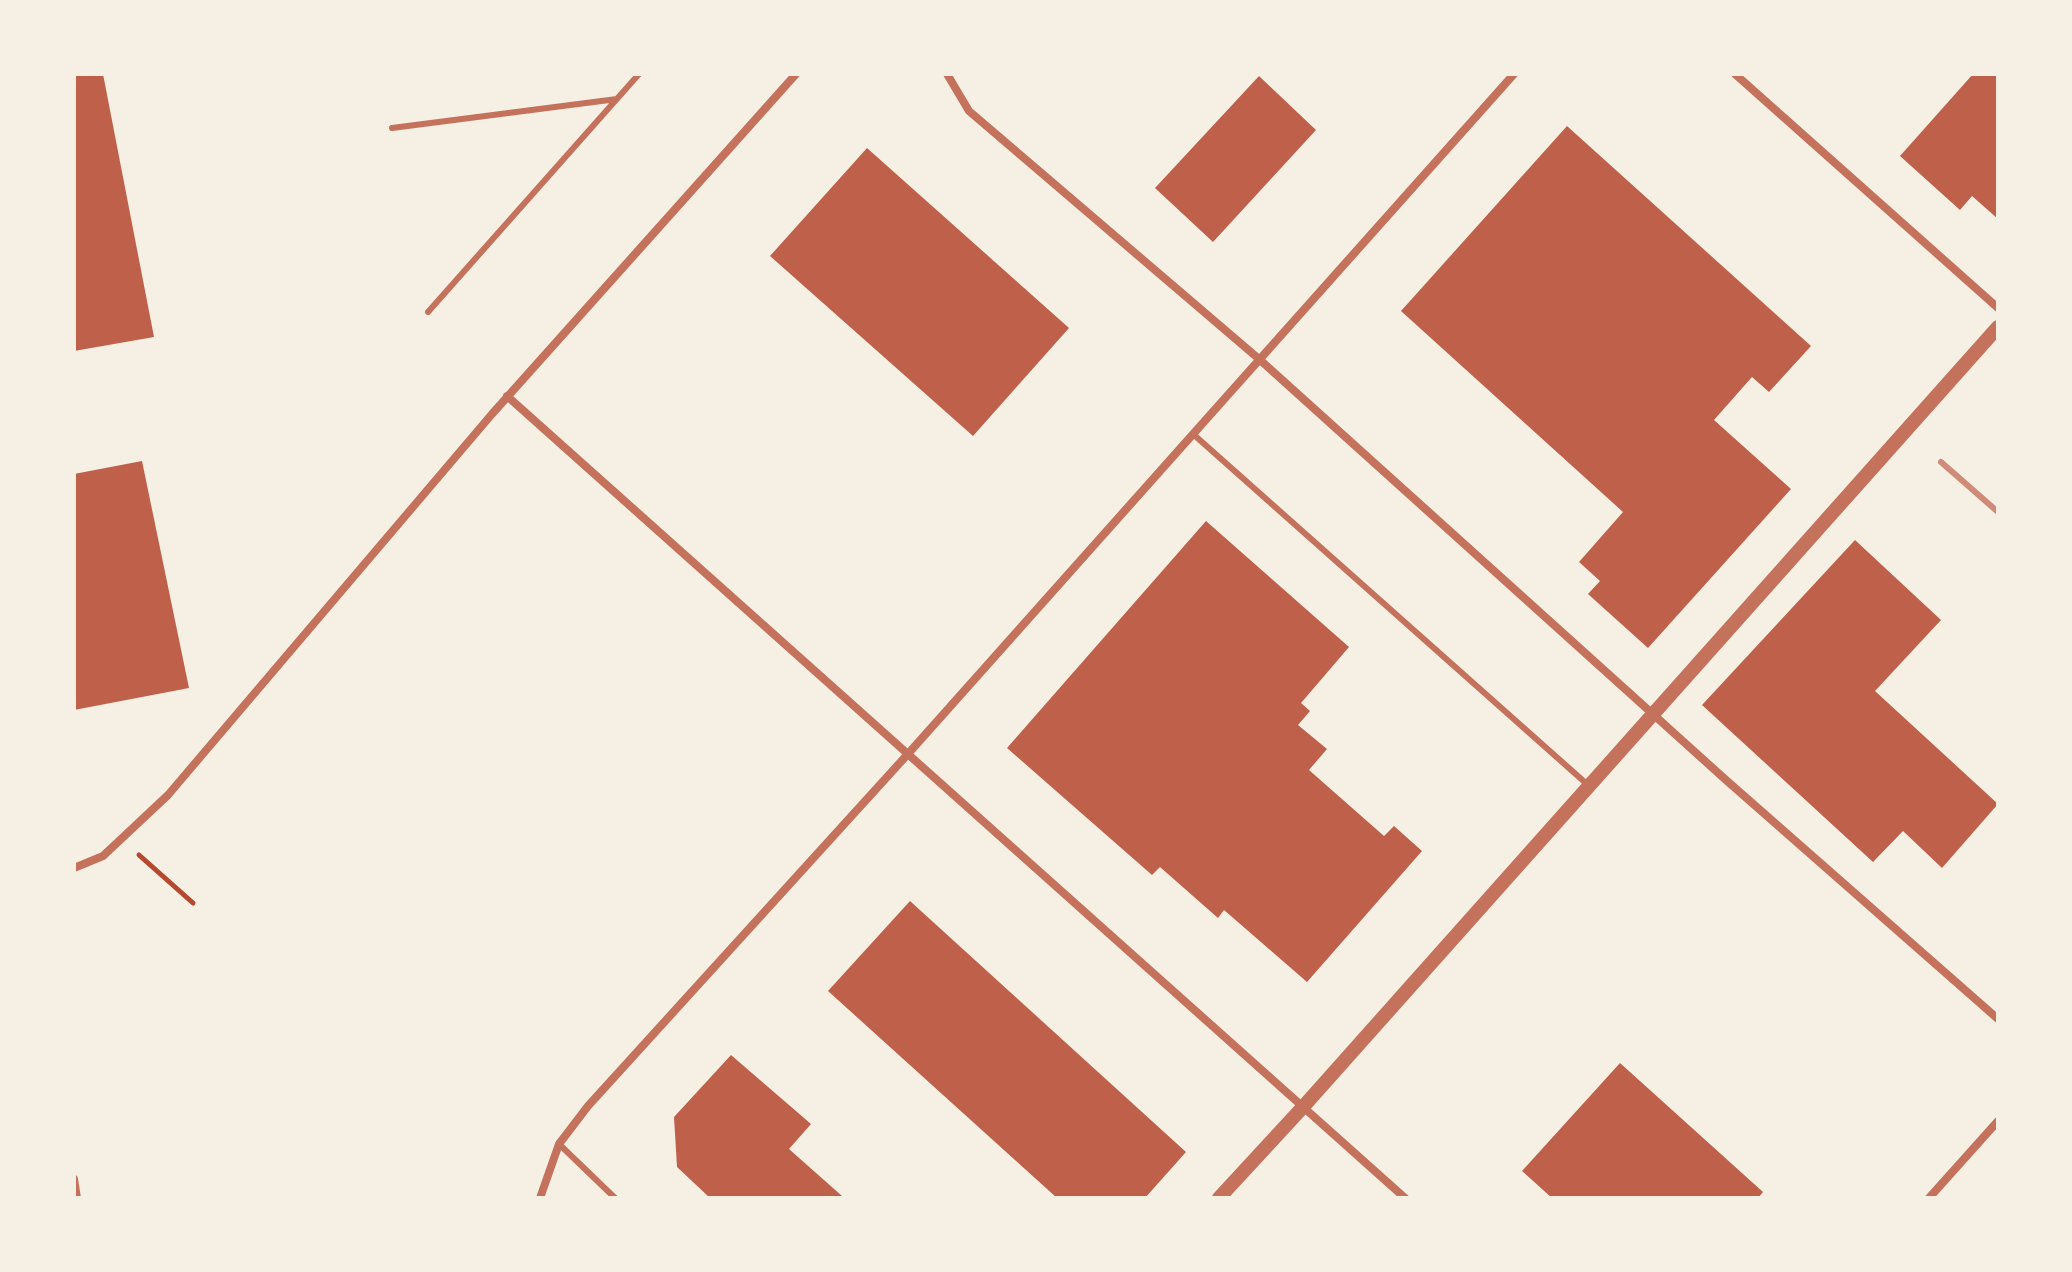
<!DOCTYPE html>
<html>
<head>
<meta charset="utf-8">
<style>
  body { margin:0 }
  #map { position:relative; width:2072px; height:1272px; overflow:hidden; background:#f6efe4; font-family:"DM Sans",sans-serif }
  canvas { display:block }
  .frame { position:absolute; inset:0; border:76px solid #f6efe4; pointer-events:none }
</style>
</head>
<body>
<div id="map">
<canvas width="2072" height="1272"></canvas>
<div class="frame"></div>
</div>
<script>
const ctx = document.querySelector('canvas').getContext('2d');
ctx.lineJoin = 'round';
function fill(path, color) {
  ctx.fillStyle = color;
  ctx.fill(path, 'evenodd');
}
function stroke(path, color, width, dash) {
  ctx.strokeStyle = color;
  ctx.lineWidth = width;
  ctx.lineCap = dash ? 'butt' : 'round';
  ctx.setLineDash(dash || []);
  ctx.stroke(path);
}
const building = new Path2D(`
  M74 74H103L154 337 74 351Z
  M1973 74H1998V219L1972 196 1960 210 1900 156Z
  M1259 76 1316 130 1213 242 1155 188Z
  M1567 126 1811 346 1769 392 1752 377 1714 420 1791 489 1648 648 1588 594 1600 581 1579 562 1623 512 1401 311Z
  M867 148 1069 328 973 436 770 256Z
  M142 461 189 688 74 710V474Z
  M1206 521 1349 647 1301 703 1310 711 1298 725 1327 749 1309 770 1384 836 1394 826 1422 851 1307 982 1224 910 1218 918 1160 867 1152 875 1007 748Z
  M1855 540 1941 620 1875 691 1998 804 1942 868 1903 831 1873 862 1702 705Z
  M910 901 1186 1152 1145 1198H1057L828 991Z
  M731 1055 811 1124 789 1149 842 1196 841 1198H710L677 1167 674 1117Z
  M1620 1063 1763 1192 1758 1198H1552L1522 1171Z`);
const path = new Path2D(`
  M139 855 193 903`);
const service = new Path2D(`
  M392 128 617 99
  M428 312 639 74
  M1193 434 1588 785
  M559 1144 615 1198`);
const minor = new Path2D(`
  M947 74 969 111 1259 359 1726 780 1998 1019
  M1735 74 1998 308
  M507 396 1405 1198
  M74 868 103 856 168 795 492 414 796 74
  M74 1179 77 1198
  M540 1198 559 1144 588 1106 907 755 1514 74
  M1929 1198 1998 1121`);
const tertiary = new Path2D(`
  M1219 1198 1303 1107 1998 327`);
const rail = new Path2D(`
  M1941 462 1998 512`);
fill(building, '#bf614a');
stroke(path, '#b5482f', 5);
stroke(service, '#c5725c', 6);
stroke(minor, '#c5725c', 8);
stroke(tertiary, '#c5725c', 14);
stroke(rail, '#cf8b77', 6);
</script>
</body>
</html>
